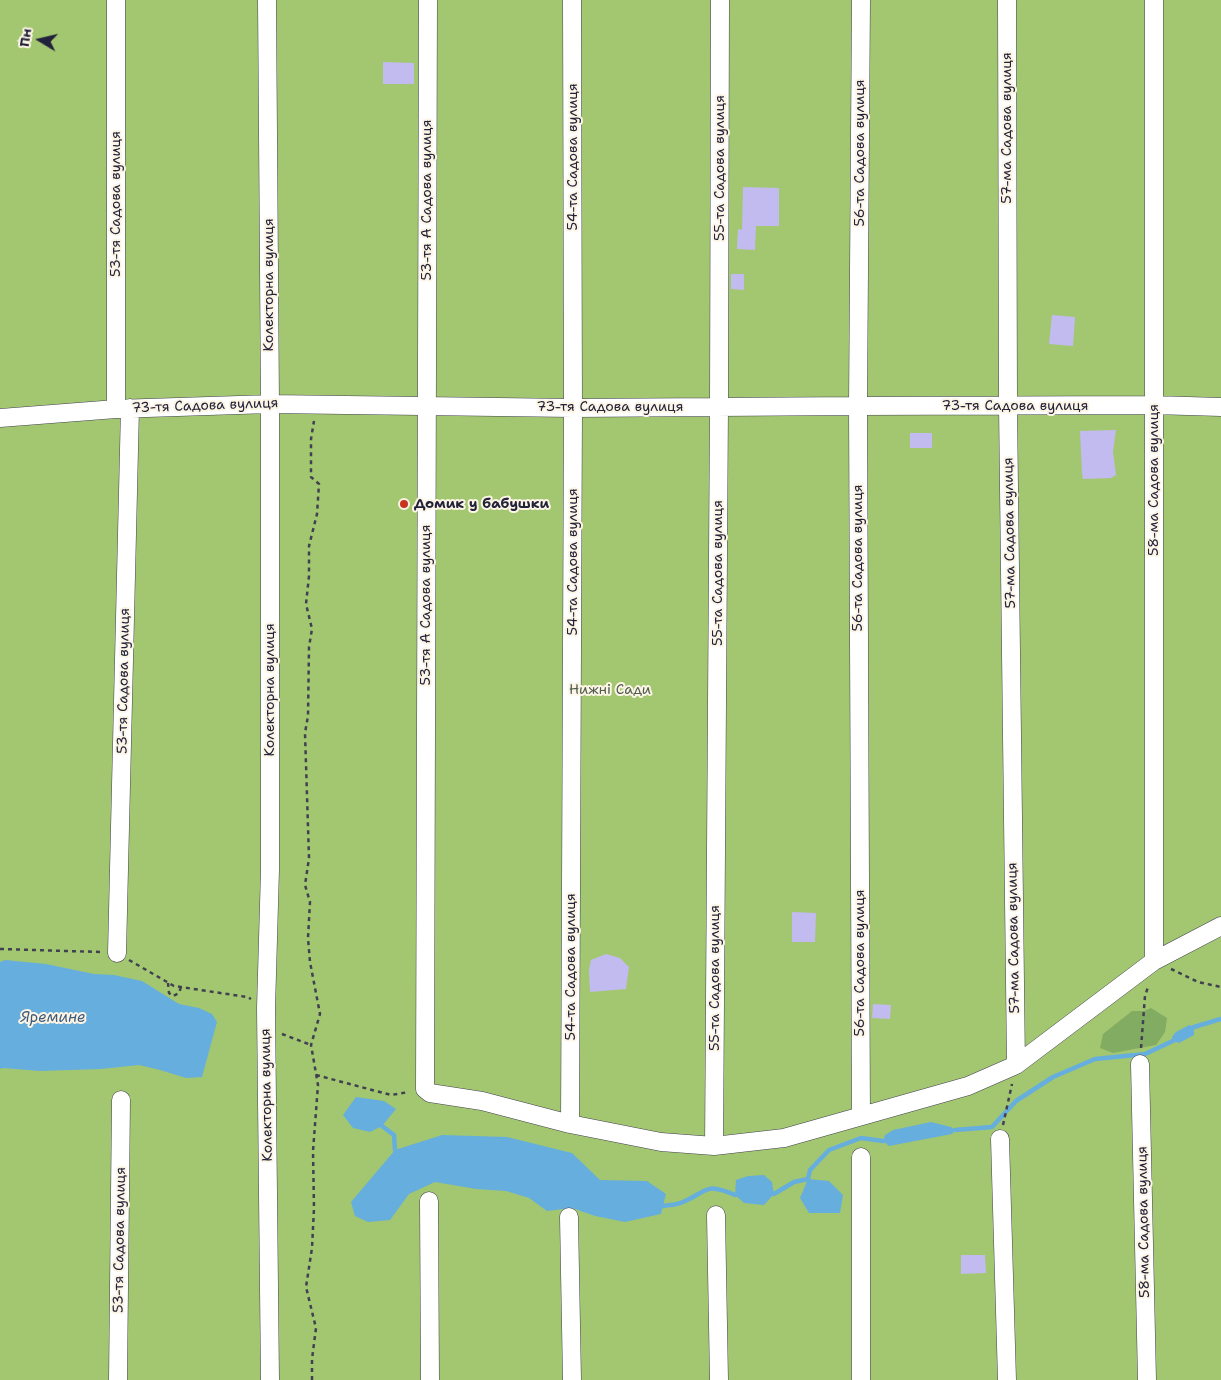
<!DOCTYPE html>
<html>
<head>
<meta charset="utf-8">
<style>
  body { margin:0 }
  #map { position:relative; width:1221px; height:1380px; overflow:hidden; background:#f0e7cb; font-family:"Shantell Sans",sans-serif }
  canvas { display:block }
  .north { position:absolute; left:15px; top:15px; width:50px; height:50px; -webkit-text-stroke:4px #fcf5e5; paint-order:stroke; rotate:279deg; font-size:14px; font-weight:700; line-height:20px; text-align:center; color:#22223b }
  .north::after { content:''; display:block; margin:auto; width:18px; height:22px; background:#22223b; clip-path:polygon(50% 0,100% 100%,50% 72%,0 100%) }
</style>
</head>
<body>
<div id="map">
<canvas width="1221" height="1380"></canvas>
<div class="north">Пн</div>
</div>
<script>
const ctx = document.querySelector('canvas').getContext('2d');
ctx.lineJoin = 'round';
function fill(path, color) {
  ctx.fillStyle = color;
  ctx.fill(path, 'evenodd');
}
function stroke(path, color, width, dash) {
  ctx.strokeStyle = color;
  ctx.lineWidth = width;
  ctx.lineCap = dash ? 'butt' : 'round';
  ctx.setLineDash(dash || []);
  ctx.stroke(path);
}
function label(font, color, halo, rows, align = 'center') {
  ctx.font = font + ' "Shantell Sans",sans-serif';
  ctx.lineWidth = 4;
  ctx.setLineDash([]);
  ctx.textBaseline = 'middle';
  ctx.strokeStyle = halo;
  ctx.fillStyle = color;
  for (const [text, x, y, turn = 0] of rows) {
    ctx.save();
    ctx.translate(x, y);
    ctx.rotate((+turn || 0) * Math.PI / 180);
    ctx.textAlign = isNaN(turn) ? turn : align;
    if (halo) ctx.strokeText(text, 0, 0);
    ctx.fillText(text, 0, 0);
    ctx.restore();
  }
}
const green = new Path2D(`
  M0 0H1221V1380H0Z`);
const forest = new Path2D(`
  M1151 1008 1167 1018 1165 1032 1156 1045 1113 1053 1100 1048 1103 1034 1132 1011H1144Z`);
const water = new Path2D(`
  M5 960 46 964 94 974 114 975 142 981 179 1004 199 1008 212 1014 217 1022 202 1077 186 1078 160 1070 139 1065 101 1069 40 1071 3 1068 0 1069V962Z
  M1189 1025 1194 1027V1035L1179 1043 1173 1041 1172 1037 1176 1032Z
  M356 1097 384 1101 396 1109 382 1126 370 1132 353 1128 343 1115Z
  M931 1122 951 1127 955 1130 952 1134 889 1146 883 1141 885 1135 893 1130Z
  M442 1135 507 1137 572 1153 600 1180 647 1181 666 1194 661 1214 625 1222 595 1216 572 1208 547 1211 529 1198 506 1191 476 1189 435 1182 409 1194 390 1220 368 1222 355 1216 351 1202 395 1150Z
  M764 1175 772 1182 774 1194 764 1205 744 1203 735 1195 736 1180 748 1176Z
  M808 1179 829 1181 843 1195 840 1213H809L800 1198Z`);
const stream = new Path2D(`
  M1189 1030 1194 1027 1221 1019
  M382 1126 394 1135 395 1150
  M955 1130 992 1127 1016 1101 1053 1077 1095 1059 1145 1054 1177 1039
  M774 1194 794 1182 808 1179 810 1170 829 1150 861 1138 883 1141
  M663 1206C669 1205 677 1205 683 1202 709 1191 704 1182 735 1195`);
const building = new Path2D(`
  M383 62 414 63V84H383Z
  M743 187 779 188V226H756L755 250 737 249 738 229 742 230Z
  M731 274H744V290L731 289Z
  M1052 315 1075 317 1073 346 1049 344Z
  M1116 430 1113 452 1116 475 1111 478 1083 479 1082 473 1080 431Z
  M910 433H932V448H910Z
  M792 912 816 913 815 942H792Z
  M606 954 620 958 629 967 626 989 590 992 589 970 591 960Z
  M873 1004 891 1005 890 1019 872 1018Z
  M961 1255H985L986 1273 961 1274Z`);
const path = new Path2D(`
  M0 949 101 952
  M129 960 174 986 247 997 251 999
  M1171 969 1198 982 1221 987
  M168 983 169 993 173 996 179 993 181 987
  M282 1034 311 1045
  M1141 1048 1145 996 1148 987
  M316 1075 391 1095 409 1092
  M1003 1125 1012 1084
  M312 1380V1359L316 1328 306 1287 312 1248 314 1208 313 1151 318 1085 311 1045 320 1014 310 962 308 938 310 902 305 885 309 858 305 733 308 716 309 647 312 629 306 604 309 576V546L317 514 319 484 311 477V439L314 421`);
const minor = new Path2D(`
  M116 0V409
  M267 0 270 404V870L266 1008 270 1380
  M428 0 425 1089 430 1093 482 1101 570 1124 661 1142 714 1146 784 1138 968 1086 1016 1065 1154 961 1221 926
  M1007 0 1008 406 1016 1065
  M1154 0V961
  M0 418 116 409 270 404 573 408 858 406 1154 405 1221 407
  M117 953 130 408
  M1140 1064 1147 1380
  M861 1116 858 406 861 0
  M570 1124 573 408 572 0
  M1000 1139 1007 1380
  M714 1146 719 406 720 0
  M429 1201 430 1380
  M716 1215 719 1380
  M569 1217 572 1380
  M118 1380 121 1100
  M861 1380V1157`);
const markers = [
  [404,504,5,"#c8321e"]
];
const streetNames = [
  ["57-ма Садова вулиця",1007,128,-90],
  ["56-та Садова вулиця",860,153,-90],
  ["54-та Садова вулиця",573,157,-90],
  ["55-та Садова вулиця",720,168,-90],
  ["53-тя А Садова вулиця",427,200,-90],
  ["53-тя Садова вулиця",116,204,-90],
  ["Колекторна вулиця",269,285,-90],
  ["73-тя Садова вулиця",205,406,-2],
  ["73-тя Садова вулиця",1015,406],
  ["73-тя Садова вулиця",610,407],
  ["58-ма Садова вулиця",1154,480,-90],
  ["57-ма Садова вулиця",1010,533,-91],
  ["56-та Садова вулиця",858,558,-90],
  ["54-та Садова вулиця",573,562,-90],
  ["55-та Садова вулиця",718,573,-90],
  ["53-тя А Садова вулиця",426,605,-90],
  ["53-тя Садова вулиця",124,681,-89],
  ["Колекторна вулиця",270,690,-90],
  ["57-ма Садова вулиця",1014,938,-91],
  ["56-та Садова вулиця",860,963,-90],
  ["54-та Садова вулиця",571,967,-90],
  ["55-та Садова вулиця",715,978,-90],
  ["Колекторна вулиця",267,1095,-91],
  ["58-ма Садова вулиця",1144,1222,-91],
  ["53-тя Садова вулиця",120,1240,-89]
];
const poiNames = [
  ["Домик у бабушки",414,504]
];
const parkNames = [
  ["Нижні Сади",610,690]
];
const waterNames = [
  ["Яремине",53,1018]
];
fill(green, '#a3c770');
fill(forest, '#82ac62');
fill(water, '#66aedd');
stroke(stream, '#66aedd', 4.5);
fill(building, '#c2bbf0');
stroke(minor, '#414051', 19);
stroke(path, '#414051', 2.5, [4, 4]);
stroke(minor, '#fff', 18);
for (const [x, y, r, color] of markers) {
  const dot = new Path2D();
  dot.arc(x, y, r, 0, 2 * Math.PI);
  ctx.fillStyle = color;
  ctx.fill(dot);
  stroke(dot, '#fcf5e5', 2);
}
label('14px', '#22223b', '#fcf5e5', streetNames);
label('bold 14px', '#22223b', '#fcf5e5', poiNames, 'left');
label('14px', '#4f5c4e', '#fcf5e5', parkNames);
label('italic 15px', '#3d5a7c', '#fcf5e5', waterNames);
</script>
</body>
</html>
